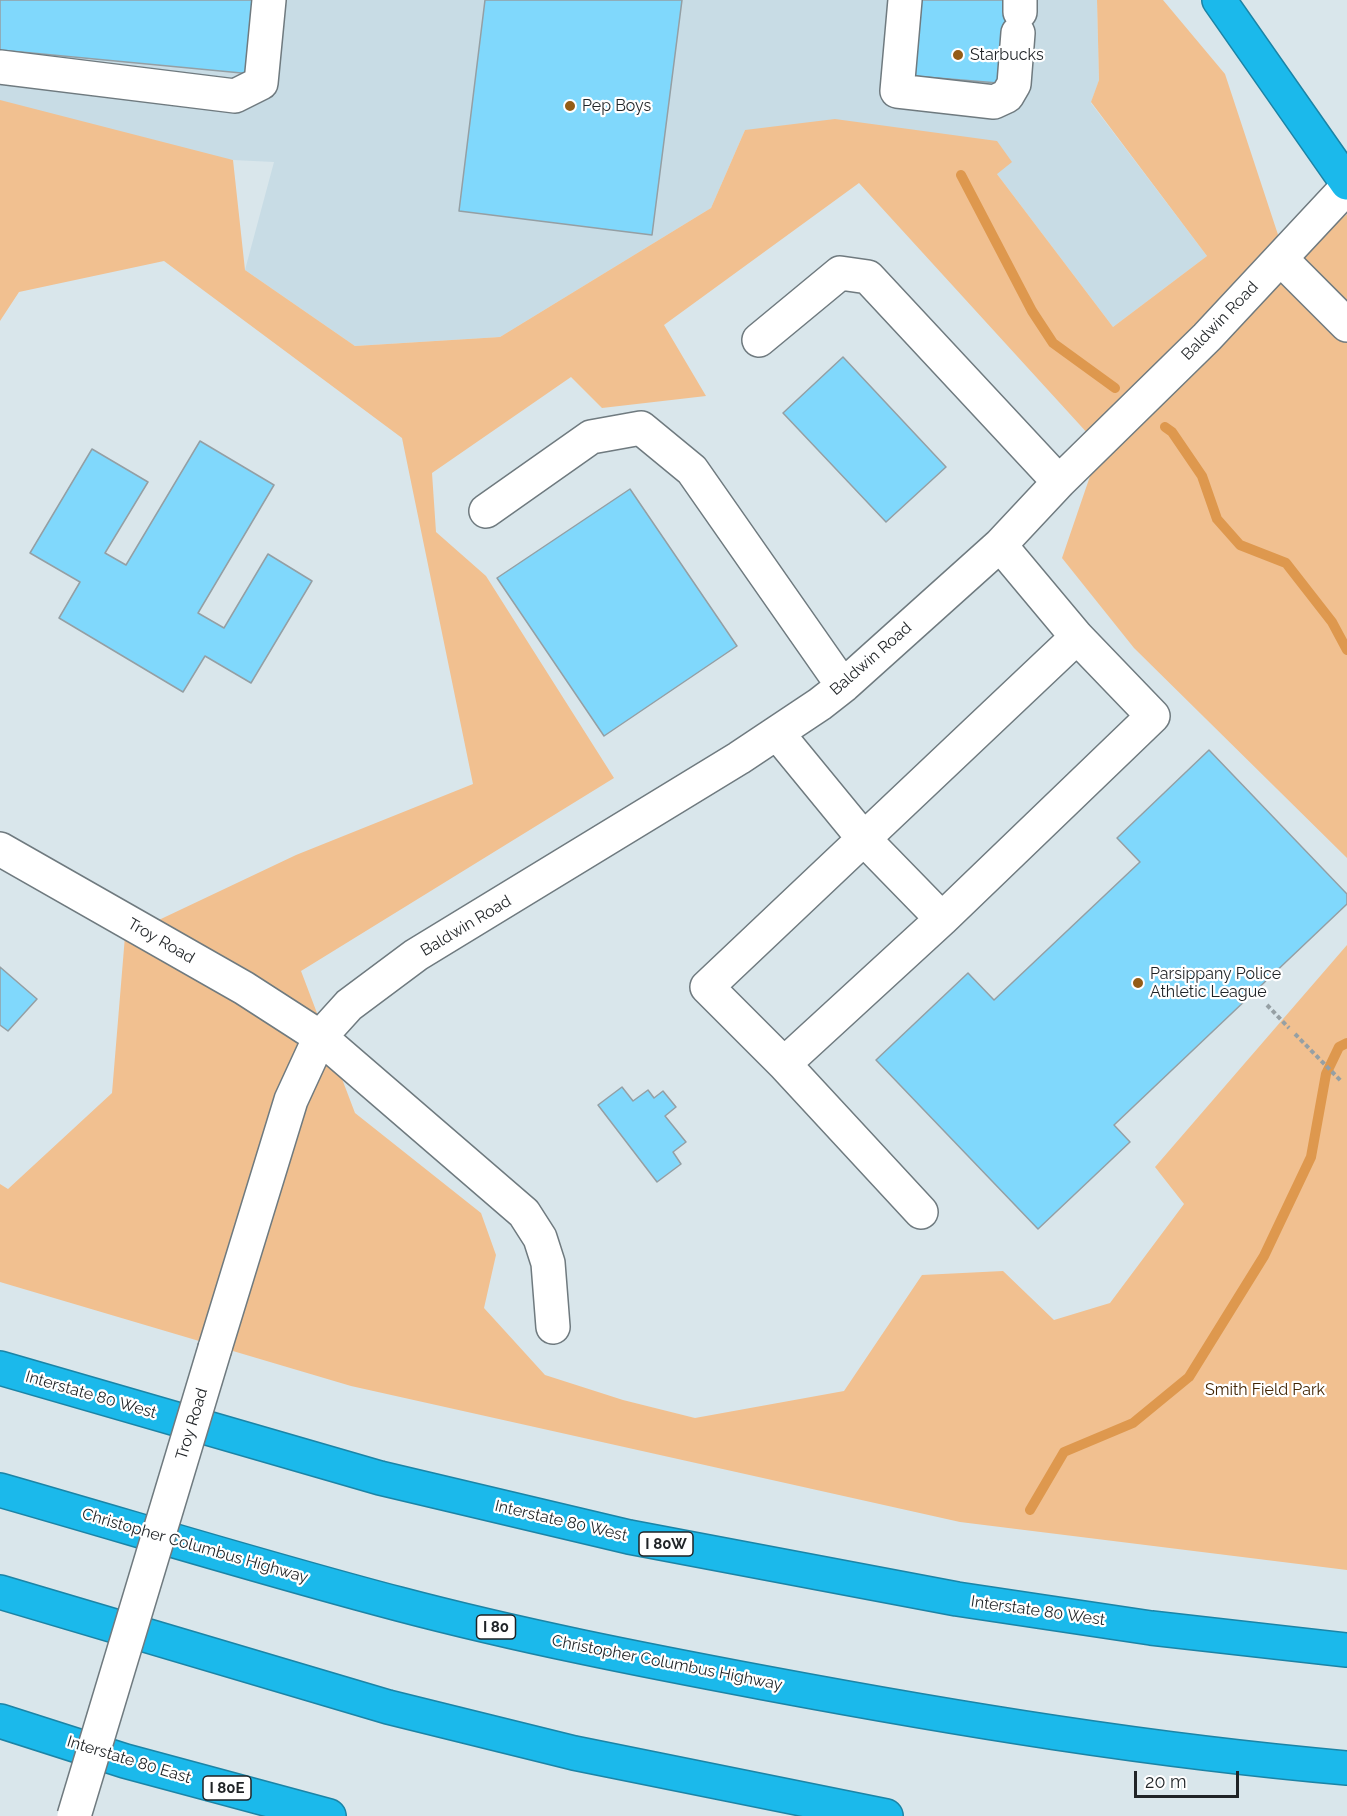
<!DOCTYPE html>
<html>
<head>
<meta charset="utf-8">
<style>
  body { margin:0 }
  #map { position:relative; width:1347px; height:1816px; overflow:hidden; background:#d9e6eb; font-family:Raleway,sans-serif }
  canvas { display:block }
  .scale { position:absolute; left:1134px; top:1771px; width:105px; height:27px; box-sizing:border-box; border:3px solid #1f2326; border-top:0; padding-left:8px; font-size:18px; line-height:21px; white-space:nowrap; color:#1f2326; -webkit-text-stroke:4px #fff; paint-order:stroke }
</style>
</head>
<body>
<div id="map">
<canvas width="1347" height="1816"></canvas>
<div class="scale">20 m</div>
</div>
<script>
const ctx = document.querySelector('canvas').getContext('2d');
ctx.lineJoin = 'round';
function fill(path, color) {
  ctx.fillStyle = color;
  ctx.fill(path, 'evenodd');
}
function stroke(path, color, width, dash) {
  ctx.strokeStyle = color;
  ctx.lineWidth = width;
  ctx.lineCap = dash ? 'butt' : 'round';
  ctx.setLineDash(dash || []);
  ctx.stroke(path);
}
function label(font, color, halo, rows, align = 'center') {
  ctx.font = font + ' Raleway,sans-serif';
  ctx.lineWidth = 4.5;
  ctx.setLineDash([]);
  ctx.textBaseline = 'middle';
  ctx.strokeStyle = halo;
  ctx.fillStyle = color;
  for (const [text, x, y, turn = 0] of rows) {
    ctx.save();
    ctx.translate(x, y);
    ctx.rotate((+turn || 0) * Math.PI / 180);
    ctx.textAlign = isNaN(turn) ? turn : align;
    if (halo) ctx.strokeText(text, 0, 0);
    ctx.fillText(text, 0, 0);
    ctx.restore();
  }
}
const built = new Path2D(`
  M0 0H1097L1099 80 1091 103 1207 256 1113 327 997 174 745 130 711 208 500 337 355 346 245 270 274 162 233 160 0 115Z`);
const green = new Path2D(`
  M1097 0H1163L1225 74 1288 265 1347 214V858L1134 648 1062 558 1100 447 859 183 664 325 706 396 602 408 571 377 432 473 436 532 486 576 614 778 301 971 355 1113 481 1213 496 1255 484 1308 545 1375 623 1400 695 1418 844 1391 922 1275 1003 1271 1054 1320 1110 1303 1184 1204 1155 1167 1347 945V1570L960 1522 351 1386 0 1282V1184L8 1189 112 1093 125 936 296 855 473 784 402 438 164 261 19 292 0 321V100L233 160 245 270 355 346 500 337 711 208 745 130 835 119 997 141 1012 162 997 174 1113 327 1207 256 1091 102 1099 80Z`);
const stream = new Path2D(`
  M961 175 1032 311 1053 343 1115 388
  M1165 427 1172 432 1202 476 1217 519 1240 545 1286 563 1332 622 1347 650
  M1030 1510 1064 1452 1133 1423 1189 1377 1264 1256 1311 1157 1326 1074 1339 1047 1347 1043`);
const building = new Path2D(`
  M0 0H259L252 74 0 50Z
  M485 0H682L652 235 459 211Z
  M919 0H1006L1033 13 1032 34 998 83 913 76Z
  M843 357 946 467 886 522 783 413Z
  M200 441 274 485 198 613 224 628 268 554 312 581 251 683 205 656 183 692 59 618 80 582 30 553 92 449 148 482 105 553 126 565Z
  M630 489 737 646 604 736 497 578Z
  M1209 750 1347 894V904L1114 1125 1130 1142 1038 1229 876 1060 968 973 994 1000 1140 862 1117 838Z
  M0 967 37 999 8 1031 0 1025Z
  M622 1087 633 1101 648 1090 654 1098 663 1091 676 1107 665 1116 686 1142 673 1152 681 1164 657 1182 598 1105Z`);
const path = new Path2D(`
  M1267 1005 1289 1028
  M1295 1034 1342 1082`);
const minor = new Path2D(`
  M905 0 897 91 994 102 1007 96 1014 84 1018 33
  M1020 12V0
  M0 67 235 96 261 83 269 0
  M1281 259 1347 325
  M759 340 840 273 868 277 1059 482
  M486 511 591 437 641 428 692 470 843 686
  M777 733 864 839 942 919
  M0 849 244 988 320 1037 524 1213 540 1238 548 1263 553 1327
  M784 1064 942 919 1153 716 1077 637 1000 545
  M921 1212 784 1064 707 987 1077 637
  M215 1348 291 1100 320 1037 349 1005 416 955 739 758 820 704 843 686 1000 545 1059 482 1207 337 1347 187`);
const highway = new Path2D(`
  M1219 0 1347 183
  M0 1368 380 1478 629 1537 957 1599 1151 1628 1347 1650
  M0 1490C133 1528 266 1569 399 1604 520 1636 643 1660 765 1683 957 1719 1152 1751 1347 1768
  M0 1592 388 1707 574 1753 886 1816
  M0 1721 125 1761 329 1816`);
const minorBridge = new Path2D(`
  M74 1816 215 1348`);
const markers = [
  [958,55,6,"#945c16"],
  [570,106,6,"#945c16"],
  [1138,983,6,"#945c16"]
];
const shields = [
  [666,1544,54],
  [496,1627,39],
  [227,1788,48]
];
const shieldNames = [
  ["I 80W",666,1544],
  ["I 80",496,1627],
  ["I 80E",227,1788]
];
const poiNames = [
  ["Starbucks",970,55],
  ["Pep Boys",582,106],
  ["Parsippany Police",1150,974],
  ["Athletic League",1150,992]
];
const streetNames = [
  ["Baldwin Road",1220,321,-46],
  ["Baldwin Road",871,659,-41],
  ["Baldwin Road",466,926,-31],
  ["Troy Road",161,941,30],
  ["Interstate 80 West",91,1395,16],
  ["Troy Road",192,1424,-73],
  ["Interstate 80 West",561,1521,13],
  ["Christopher Columbus Highway",195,1546,16],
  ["Interstate 80 West",1038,1611,8],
  ["Christopher Columbus Highway",667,1663,11],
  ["Interstate 80 East",129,1760,17]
];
const parkNames = [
  ["Smith Field Park",1265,1390]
];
fill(built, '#c8dce5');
fill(green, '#f1c090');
stroke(stream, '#de984e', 10);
fill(building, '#80d8fc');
stroke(building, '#949fa4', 1.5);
stroke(minor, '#6f7a7f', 36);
stroke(highway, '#1c84a6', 36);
stroke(path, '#96a0a4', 4, [4.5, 3]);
stroke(minor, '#fff', 33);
stroke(highway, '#1bb9eb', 33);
stroke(minorBridge, '#6f7a7f', 36, []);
stroke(minorBridge, '#fff', 33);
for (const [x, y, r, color] of markers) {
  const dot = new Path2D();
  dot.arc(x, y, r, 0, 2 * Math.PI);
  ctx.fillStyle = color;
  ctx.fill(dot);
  stroke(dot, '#fff', 2);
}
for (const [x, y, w] of shields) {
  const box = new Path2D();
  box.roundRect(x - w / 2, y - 12, w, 24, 4.5);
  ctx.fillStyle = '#fff';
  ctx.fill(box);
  stroke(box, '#1f2326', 1.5);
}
label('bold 15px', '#1f2326', null, shieldNames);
label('16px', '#1f2326', '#fff', poiNames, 'left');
label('16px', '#1f2326', '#fff', streetNames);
label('16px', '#412504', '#fff', parkNames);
</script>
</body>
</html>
